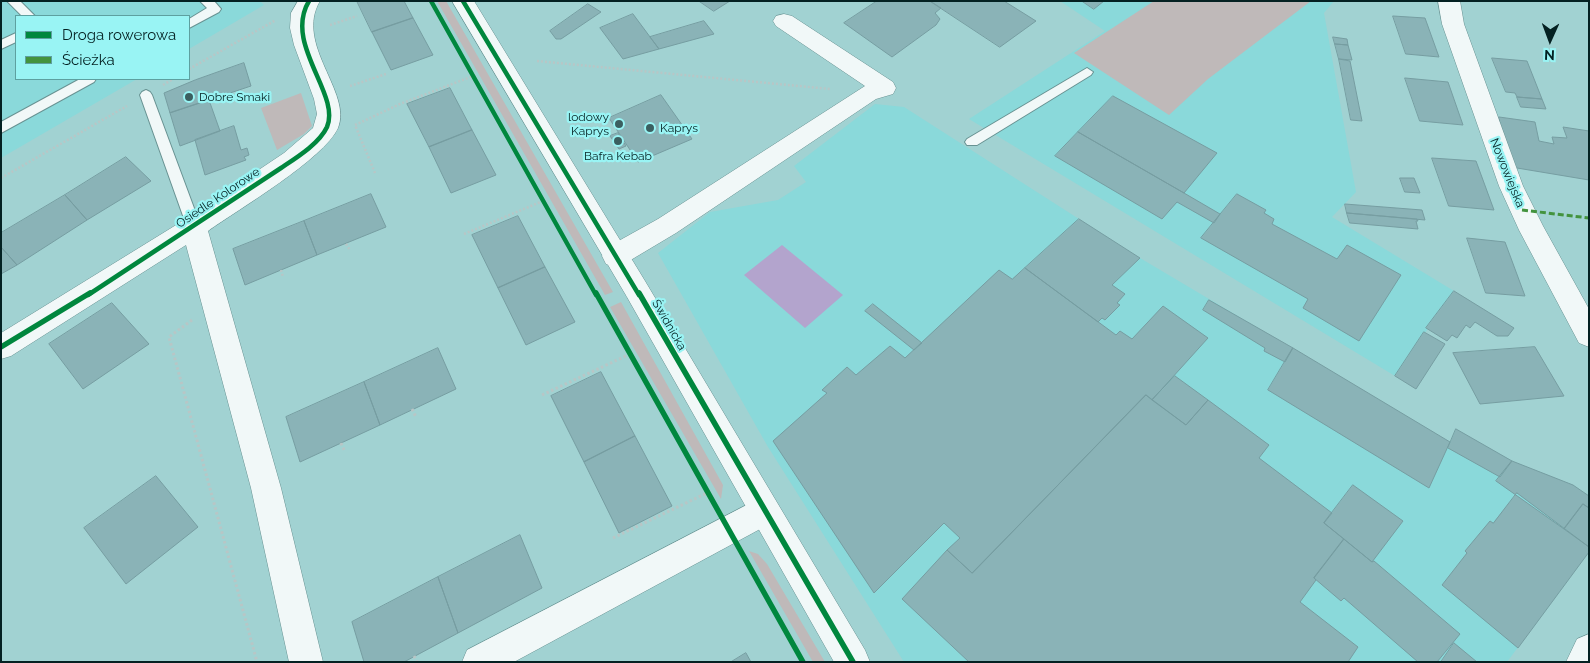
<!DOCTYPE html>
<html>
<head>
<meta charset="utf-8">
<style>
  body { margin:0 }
  #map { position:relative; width:1590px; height:663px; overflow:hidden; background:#a1d2d2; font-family:Raleway,sans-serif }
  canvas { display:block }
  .frame { position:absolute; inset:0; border:2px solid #042122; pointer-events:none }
  .legend { position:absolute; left:15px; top:15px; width:175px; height:65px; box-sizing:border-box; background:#99f4f4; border:1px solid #5da0a0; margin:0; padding:6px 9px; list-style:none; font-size:15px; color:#042122 }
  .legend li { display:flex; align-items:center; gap:10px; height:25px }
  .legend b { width:25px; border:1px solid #5da0a0 }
  .north { position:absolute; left:1525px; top:15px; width:50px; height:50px; -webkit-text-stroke:4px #99f4f4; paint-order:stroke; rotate:182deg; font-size:14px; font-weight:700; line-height:20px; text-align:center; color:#042122 }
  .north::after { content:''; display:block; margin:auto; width:18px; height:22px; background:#042122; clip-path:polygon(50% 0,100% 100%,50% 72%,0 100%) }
</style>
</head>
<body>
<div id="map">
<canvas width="1590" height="663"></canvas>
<div class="frame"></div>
<ul class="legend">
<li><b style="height:6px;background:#00873e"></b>Droga rowerowa</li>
<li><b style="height:6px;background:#43933e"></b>Ścieżka</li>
</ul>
<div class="north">N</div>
</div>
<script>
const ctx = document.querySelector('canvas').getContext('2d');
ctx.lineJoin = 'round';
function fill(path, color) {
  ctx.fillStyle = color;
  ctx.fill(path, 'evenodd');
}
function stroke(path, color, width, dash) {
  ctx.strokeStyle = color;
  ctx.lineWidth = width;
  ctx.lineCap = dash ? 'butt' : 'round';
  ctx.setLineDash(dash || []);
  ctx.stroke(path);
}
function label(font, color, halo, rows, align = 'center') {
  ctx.font = font + ' Raleway,sans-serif';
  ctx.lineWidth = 4.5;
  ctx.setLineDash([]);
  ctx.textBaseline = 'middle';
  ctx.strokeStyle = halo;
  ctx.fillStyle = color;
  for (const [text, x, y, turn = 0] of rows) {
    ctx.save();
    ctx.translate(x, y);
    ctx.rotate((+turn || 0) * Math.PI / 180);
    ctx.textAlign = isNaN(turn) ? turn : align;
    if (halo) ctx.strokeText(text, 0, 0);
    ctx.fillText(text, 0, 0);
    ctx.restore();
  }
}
const built = new Path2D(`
  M1 1H260L264 5 189 49V16H16V79H137L1 158Z
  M1060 1H1334L1324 13 1356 192 1332 217 1454 291 1395 376 969 119 1105 31Z
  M875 104 904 107 1140 258 1450 442 1456 429 1512 461 1573 485 1589 496V552L1507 662H904L768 447 658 253 710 212 778 200 806 182 794 166Z`);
const green = new Path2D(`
  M437 1H446L613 292 605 295Z
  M1154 1H1311L1208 79 1169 115 1074 53Z
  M301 93 312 126 304 134 277 150 261 108Z
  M621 302 723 485 721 499 610 307Z
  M749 551 758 554 767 564 825 662H813Z`);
const water = new Path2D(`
  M782 245 843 295 805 328 744 275Z`);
const building = new Path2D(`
  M357 1H404L413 18 372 32Z
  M699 1H730L714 11Z
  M877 1H930L941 8 935 13 940 19 936 25 892 57 844 23Z
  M930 1H1004L1036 21 1000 47Z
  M1082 1H1104L1094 9Z
  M588 4 601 12 561 39H556L550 31Z
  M633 14 659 49 623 59 600 28Z
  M1393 16 1425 18 1439 57 1406 54Z
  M413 18 433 55 391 70 372 32Z
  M704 21 714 34 659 49 650 37Z
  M1333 37 1347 39 1348 45 1335 44Z
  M1335 44 1348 45 1352 60 1339 59Z
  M1492 58 1527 61 1542 99 1517 97 1515 93 1506 92Z
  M1339 59 1350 61 1362 121 1351 120Z
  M244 63 251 86 170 113 164 93 195 80Z
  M1405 78 1448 82 1463 125 1420 121Z
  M450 88 472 130 429 147 407 104Z
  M661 95 692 139 638 162 609 118Z
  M1113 96 1217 153 1184 193 1078 132Z
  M1517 97 1542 99 1546 109 1521 107Z
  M209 100 220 131 180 146 170 113Z
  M1499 117 1535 122 1539 141 1554 144 1552 137 1567 138 1563 127 1589 131V180L1517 168 1511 165Z
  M234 126 241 150 247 148 249 155 244 157 246 160 205 175 195 140Z
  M472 130 496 175 451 193 429 147Z
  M1078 132 1184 193 1220 214 1214 223 1177 202 1162 219 1055 156Z
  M618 133 626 146 619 149 610 136Z
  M126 157 151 181 87 220 65 195Z
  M1432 158 1476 161 1494 210 1449 206Z
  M1400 178H1414L1420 193 1405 192Z
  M371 194 386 227 317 255 304 221Z
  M1237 194 1266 210 1264 213 1274 219 1272 224 1337 259 1347 245 1401 275 1359 341 1303 308 1308 299 1201 238Z
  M65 195 87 220 17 265 1 247V233Z
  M1345 204 1422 210 1425 220 1347 213Z
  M1347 213 1417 219 1418 221H1416L1418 229 1350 223Z
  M518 216 545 267 498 288 472 235Z
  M1079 219 1140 258 1112 285 1125 294 1117 303 1120 305 1105 320 1102 318 1098 322 1025 268Z
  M304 221 317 255 245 285 233 249Z
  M1467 238 1505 242 1525 296 1486 293Z
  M1 247 17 265 1 274Z
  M545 267 575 322 526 345 498 288Z
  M1025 268 1116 335 1120 331 1132 339 1163 306 1208 338 1152 400 1146 395 972 573 947 550 960 538 944 523 874 593 773 441 827 393 822 390 847 367 856 375 890 346 905 358 999 270 1012 279Z
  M1454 291 1514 328 1508 336H1497L1475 322 1470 328 1466 325 1457 338 1452 335 1447 341 1426 328Z
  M1209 300 1293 348 1285 362 1264 351 1265 348 1203 310Z
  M112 303 149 344 83 389 49 344Z
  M873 304 922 343 914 350 865 311Z
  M1424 332 1445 344 1416 389 1395 376Z
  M1535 347 1564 396 1480 404 1453 353Z
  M438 348 456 389 380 425 364 382Z
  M1293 348 1450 442 1429 488 1268 390Z
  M601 372 635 436 584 462 551 396Z
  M1175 376 1208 400 1186 425 1152 400Z
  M364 382 380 425 300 462 286 417Z
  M1146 395 1186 425 1208 400 1269 445 1259 458 1332 513 1324 523 1344 539 1314 578 1316 580 1300 602 1358 647 1348 662H969L902 599 947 550 972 573Z
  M1456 429 1512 461 1500 477 1448 448Z
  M635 436 672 506 619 533 584 462Z
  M1512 461 1573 485 1589 496V508L1583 504 1564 529 1496 481Z
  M156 476 198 527 126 584 84 528Z
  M1353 485 1403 521 1372 562 1324 523Z
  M1517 493 1589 547V552L1518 648 1442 585 1467 553 1465 551 1490 521 1493 523Z
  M1583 504 1589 508V547L1564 529Z
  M520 535 542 588 458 633 438 577Z
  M1344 539 1372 562 1374 561 1460 634 1437 662H1418L1344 598 1341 601 1314 578Z
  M438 577 458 633 404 662H364L352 622Z
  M1454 643 1477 662H1441Z
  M746 653 751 662H731Z`);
const pathFar1 = new Path2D(`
  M330 25 357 16
  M537 61 830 89
  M189 69 276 20
  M163 85 173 79
  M350 86 386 74
  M375 173 355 125 400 104 473 76
  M1 178 127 106
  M464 234 543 201
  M346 244 350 250
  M281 270 283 277`);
const path = new Path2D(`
  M192 320 169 337 257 662
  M542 395 630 354
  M412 409 416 417
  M341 443 345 452
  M613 538 709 492
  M414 656 417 662`);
const service = new Path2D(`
  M7 1H20L35 16H22Z
  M200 1H214L221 9 219 12 189 28V19L207 8Z
  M16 33V42L1 49V40Z
  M1087 68 1093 72 1091 75 977 145H967L965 142 967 139Z
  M80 79H96L94 82 1 133V122Z
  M146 90 150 92 152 95 201 227 199 231 194 233 189 231 187 227 140 95 142 92Z`);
const minor = new Path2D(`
  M298 1H320C294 44 353 93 338 128 324 159 239 209 208 231L281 488 323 662H289L251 488 186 245 11 356 1 359V333L181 222 284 153 313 128 317 114 314 99 294 45 290 28 291 13Z
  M1438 1H1460L1464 24 1523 186 1543 226 1589 309V347L1579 343 1519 230 1499 186 1442 24Z
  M784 14 792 16 893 82 896 88 893 94 876 99 676 233 624 264 615 267 606 264 602 256 606 248 658 219 865 86 776 26 773 21 776 16Z
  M764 496 775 501 779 511 775 521 514 662H462L467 650Z`);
const tertiary = new Path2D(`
  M452 1H474L645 281 865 650 870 662H834L627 297Z
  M1589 634V662H1566L1577 639Z`);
const quiet = new Path2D(`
  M1522 210 1589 218`);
const cyclewayFar1 = new Path2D(`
  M431 1 596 295
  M463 1 639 295
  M88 295 281 168C296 158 319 144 327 127 341 94 283 44 309 1`);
const cycleway = new Path2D(`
  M596 293 803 662
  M639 293 853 662
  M1 347 90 293`);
const markers = [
  [189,97,5,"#3b5f60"],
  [619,124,5,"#3b5f60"],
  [650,128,5,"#3b5f60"],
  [618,141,5,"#3b5f60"]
];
const poiNames = [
  ["Dobre Smaki",199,97],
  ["lodowy",609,117,"right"],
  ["Kaprys",609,131,"right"],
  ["Kaprys",660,128],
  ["Bafra Kebab",618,156,"center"]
];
const streetNames = [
  ["Nowowiejska",1507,173,68],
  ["Osiedle Kolorowe",218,198,-34],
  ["Świdnicka",669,325,60]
];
fill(built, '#8ad9da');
fill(green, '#bfb9b9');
fill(water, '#b3a4cd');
fill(building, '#8ab3b7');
stroke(building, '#769da1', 1);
stroke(service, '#689292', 2);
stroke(minor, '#689292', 1);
stroke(tertiary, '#689292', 1);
stroke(pathFar1, '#b8c6c6', 2.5, [2, 2]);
stroke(path, '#b8c6c6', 3, [2.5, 2.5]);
fill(service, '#f1f8f8');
fill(minor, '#f1f8f8');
fill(tertiary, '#f1f8f8');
stroke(quiet, '#43933e', 3, [6, 3]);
stroke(cyclewayFar1, '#00873e', 4.5);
stroke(cycleway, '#00873e', 5.5);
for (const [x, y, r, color] of markers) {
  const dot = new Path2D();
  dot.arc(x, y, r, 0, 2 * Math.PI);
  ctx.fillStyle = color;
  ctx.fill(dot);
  stroke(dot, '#99f4f4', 2);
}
label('12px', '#042122', '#99f4f4', poiNames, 'left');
label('12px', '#042122', '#99f4f4', streetNames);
</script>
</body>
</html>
